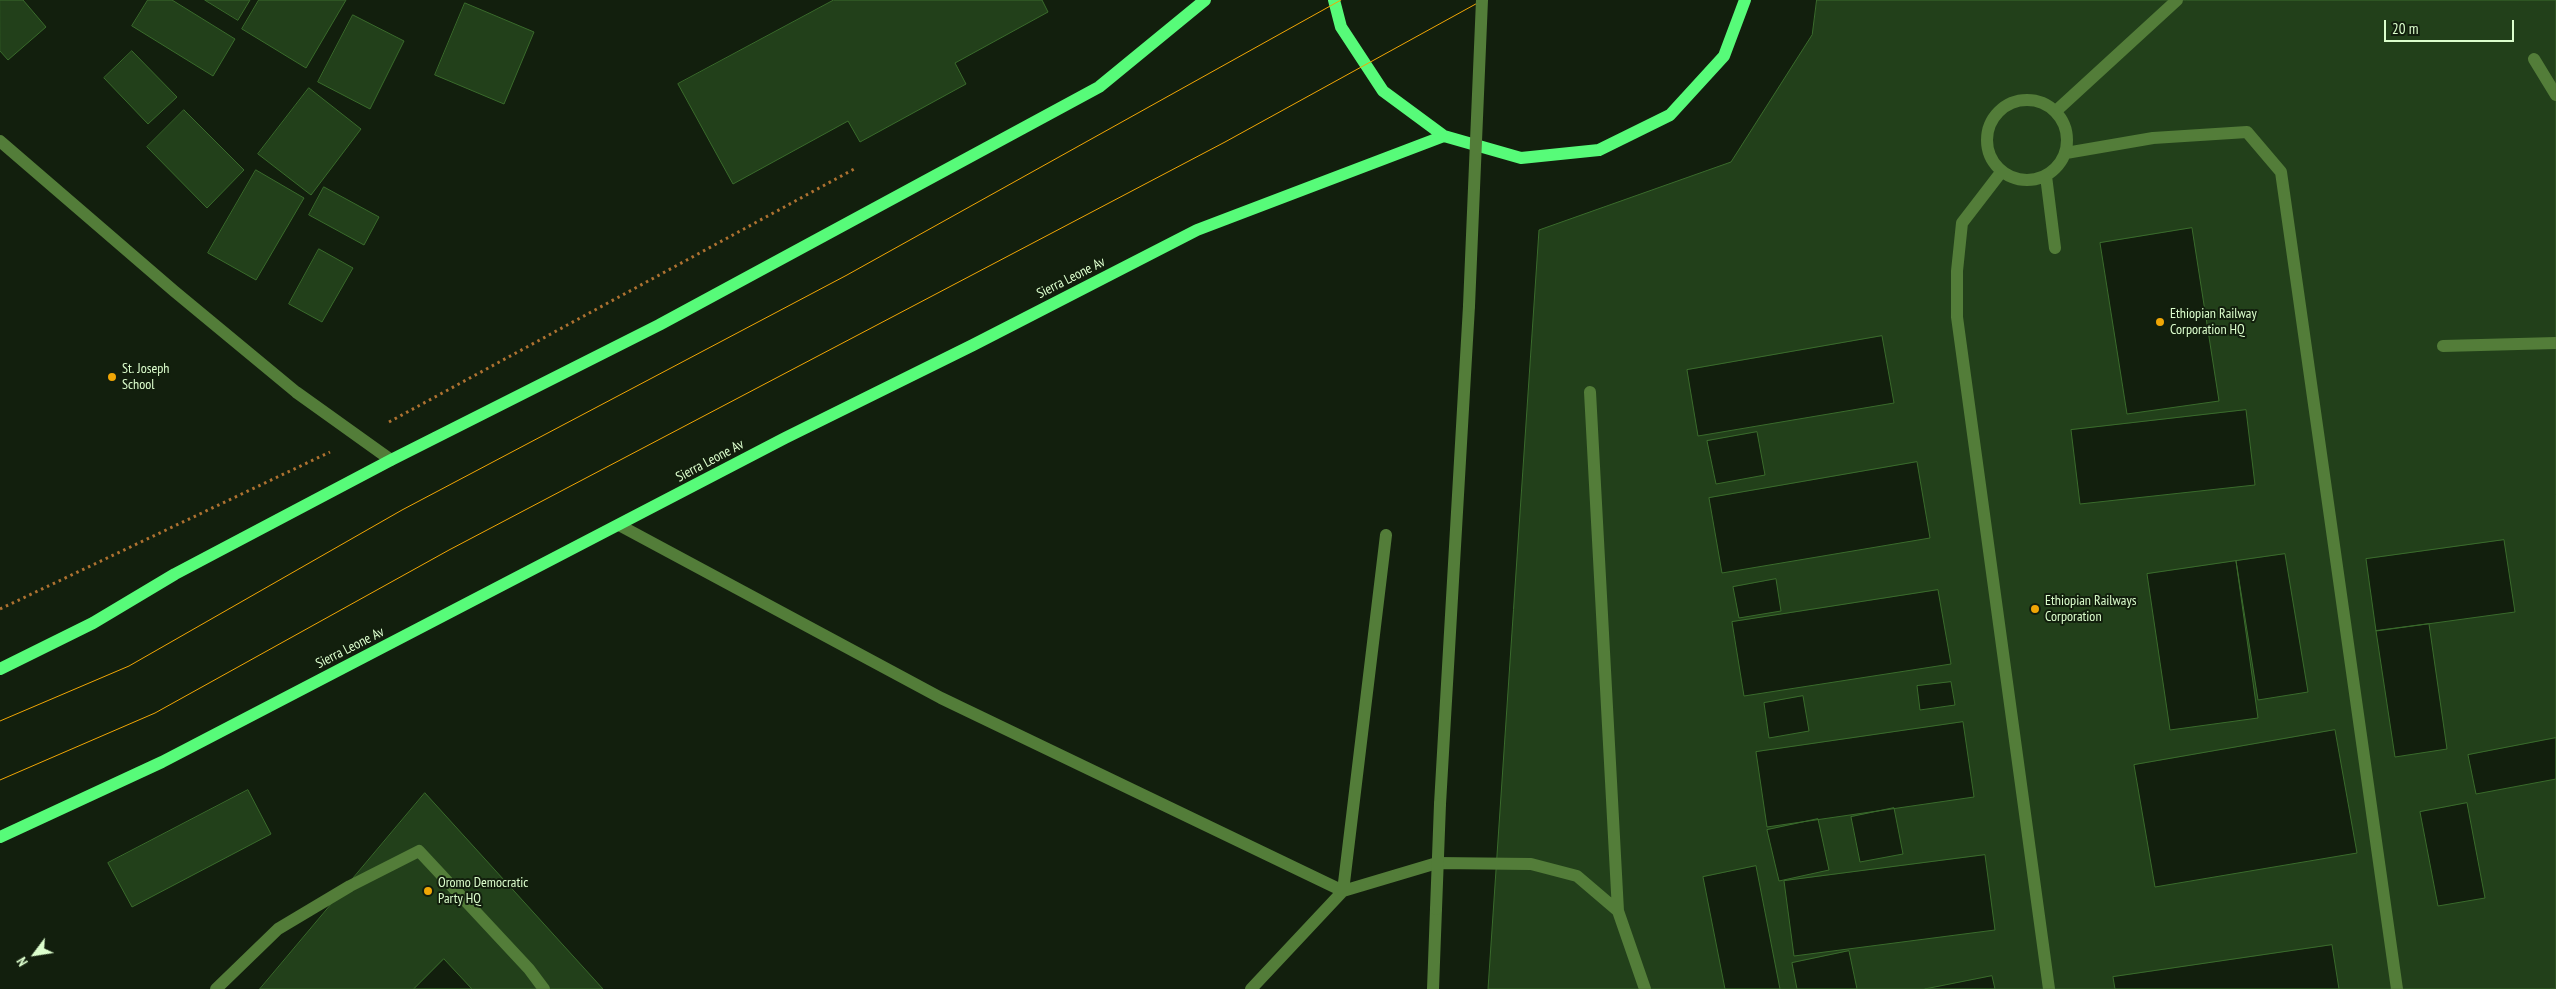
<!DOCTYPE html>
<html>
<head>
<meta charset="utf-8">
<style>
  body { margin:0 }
  #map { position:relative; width:2556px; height:989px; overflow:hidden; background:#121f0d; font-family:"PT Sans Narrow",sans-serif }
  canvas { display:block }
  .north { position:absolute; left:10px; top:929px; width:50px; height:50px; -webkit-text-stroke:4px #121f0d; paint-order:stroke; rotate:239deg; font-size:14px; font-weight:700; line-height:20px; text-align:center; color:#dcfecd }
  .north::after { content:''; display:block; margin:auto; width:18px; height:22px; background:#dcfecd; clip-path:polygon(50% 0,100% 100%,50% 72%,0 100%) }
  .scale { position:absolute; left:2384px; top:20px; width:130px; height:22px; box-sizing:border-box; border:2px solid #dcfecd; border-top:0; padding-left:6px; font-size:15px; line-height:18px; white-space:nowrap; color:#dcfecd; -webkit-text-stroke:4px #121f0d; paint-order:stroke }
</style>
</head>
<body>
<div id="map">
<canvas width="2556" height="989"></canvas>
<div class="north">N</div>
<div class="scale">20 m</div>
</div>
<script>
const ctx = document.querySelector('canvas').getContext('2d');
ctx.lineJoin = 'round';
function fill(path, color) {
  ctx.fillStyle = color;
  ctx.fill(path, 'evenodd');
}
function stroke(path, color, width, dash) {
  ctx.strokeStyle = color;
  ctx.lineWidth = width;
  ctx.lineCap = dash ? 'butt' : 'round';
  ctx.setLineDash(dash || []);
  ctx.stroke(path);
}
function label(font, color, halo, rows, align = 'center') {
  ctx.font = font + ' "PT Sans Narrow",sans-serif';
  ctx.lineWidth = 4;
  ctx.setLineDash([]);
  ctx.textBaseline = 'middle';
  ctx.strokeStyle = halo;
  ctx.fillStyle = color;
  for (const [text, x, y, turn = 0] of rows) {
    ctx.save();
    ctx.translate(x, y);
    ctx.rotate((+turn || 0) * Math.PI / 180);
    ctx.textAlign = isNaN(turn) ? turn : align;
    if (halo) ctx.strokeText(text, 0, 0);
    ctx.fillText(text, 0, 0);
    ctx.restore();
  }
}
const building = new Path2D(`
  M0 0H23L46 27 8 60 0 51Z
  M148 0H172L235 39 213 76 132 26Z
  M205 0H250L238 20Z
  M259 0H346L306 68 242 29Z
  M834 0H1042L1048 12 955 63 966 84 860 142 848 121 733 184 678 84Z
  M1817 0H2556V989H1488L1539 230 1731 162 1812 35Z
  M465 3 534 32 504 104 435 75Z
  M353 15 404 41 370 109 318 82Z
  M132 51 177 97 148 124 104 78Z
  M309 88 361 129 311 195 258 154Z
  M184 110 244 170 207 208 147 147Z
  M256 170 304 198 256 280 208 253Z
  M324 187 379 217 364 245 309 215Z
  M2192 228 2219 401 2127 414 2100 243Z
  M319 249 353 268 322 322 289 304Z
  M1882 336 1894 403 1698 436 1687 370Z
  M2246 410 2255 485 2080 504 2071 430Z
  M1757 432 1765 475 1716 484 1707 441Z
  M1917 462 1930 538 1722 573 1709 498Z
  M2504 540 2515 612 2376 631 2366 559Z
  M2285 554 2308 692 2258 700 2236 561Z
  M2236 561 2258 718 2170 730 2147 574Z
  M1776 579 1781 611 1739 618 1733 587Z
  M1938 590 1951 664 1744 696 1732 622Z
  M2429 624 2447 749 2395 757 2376 631Z
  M1951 682 1955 705 1920 710 1917 686Z
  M1803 696 1809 731 1769 738 1764 703Z
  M1963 722 1974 797 1767 827 1756 752Z
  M2335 730 2357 853 2155 887 2134 765Z
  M2556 738V779L2476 794 2468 755Z
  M248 790 271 834 132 907 108 863Z
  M425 793 603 989H260Z
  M2467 803 2485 898 2438 906 2420 812Z
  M1894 808 1903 854 1860 862 1851 817Z
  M1818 819 1829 870 1779 881 1767 830Z
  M1985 855 1995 930 1794 956 1784 881Z
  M1756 866 1780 989H1725L1703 877Z
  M2332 945 2339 989H2115L2113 977Z
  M1849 951 1857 989H1797L1792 963Z
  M444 959 472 989H414Z
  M1992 976 1995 989H1925Z`);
const path = new Path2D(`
  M389 422 856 168
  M0 609 330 452`);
const minor = new Path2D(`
  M2534 59 2556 95
  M1987 140a40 40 0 1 1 80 0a40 40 0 1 1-80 0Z
  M2056 111 2177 0
  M0 141 174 291 296 392 391 460
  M2066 153 2153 138 2247 132 2281 172 2397 989
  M2002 171 1962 223 1957 271V317L2049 989
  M2046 176 2055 248
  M2443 346 2556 343
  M1590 392 1618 911
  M619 525 941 698 1343 891 1386 535
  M1440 804 1469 306
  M216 989 278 929 350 886 419 851 529 969 544 989
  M1251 989 1343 891 1437 863 1531 864 1577 876 1618 911 1645 989
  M1433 989 1436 909`);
const major = new Path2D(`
  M1334 0 1341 27 1383 91 1444 136 1521 158 1599 150 1670 115 1724 56 1745 0
  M0 669 93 623 175 574 391 460 659 325 1099 87 1205 0
  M0 837 162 762 785 438 973 345 1197 230 1444 136`);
const tram = new Path2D(`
  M0 721 129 666 402 510 847 275 1341 0
  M0 780 155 713 449 550 1225 142 1483 0`);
const minorBridge = new Path2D(`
  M1469 306 1482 0
  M1436 909 1440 804`);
const markers = [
  [2160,322,5,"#f0a606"],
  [112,377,5,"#f0a606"],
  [2035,609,5,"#f0a606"],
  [428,891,5,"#f0a606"]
];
const streetNames = [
  ["Sierra Leone Av",1071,278,-27],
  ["Sierra Leone Av",710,461,-28],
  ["Sierra Leone Av",350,648,-27]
];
const poiNames = [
  ["Ethiopian Railway",2170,314],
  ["Corporation HQ",2170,330],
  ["St. Joseph",122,369],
  ["School",122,385],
  ["Ethiopian Railways",2045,601],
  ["Corporation",2045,617],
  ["Oromo Democratic",438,883],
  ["Party HQ",438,899]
];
fill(building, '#22401a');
stroke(building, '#3a6b2c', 1);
stroke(path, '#ae7231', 3, [2.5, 4]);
stroke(minor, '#537d39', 12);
stroke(major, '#57fb79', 12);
stroke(tram, '#f0a606', 1);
stroke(minorBridge, '#537d39', 12);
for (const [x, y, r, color] of markers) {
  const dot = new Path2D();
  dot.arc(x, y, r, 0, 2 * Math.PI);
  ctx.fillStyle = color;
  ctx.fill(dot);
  stroke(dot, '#121f0d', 2);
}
label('14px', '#dcfecd', '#121f0d', streetNames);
label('14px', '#dcfecd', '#121f0d', poiNames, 'left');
</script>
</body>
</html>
